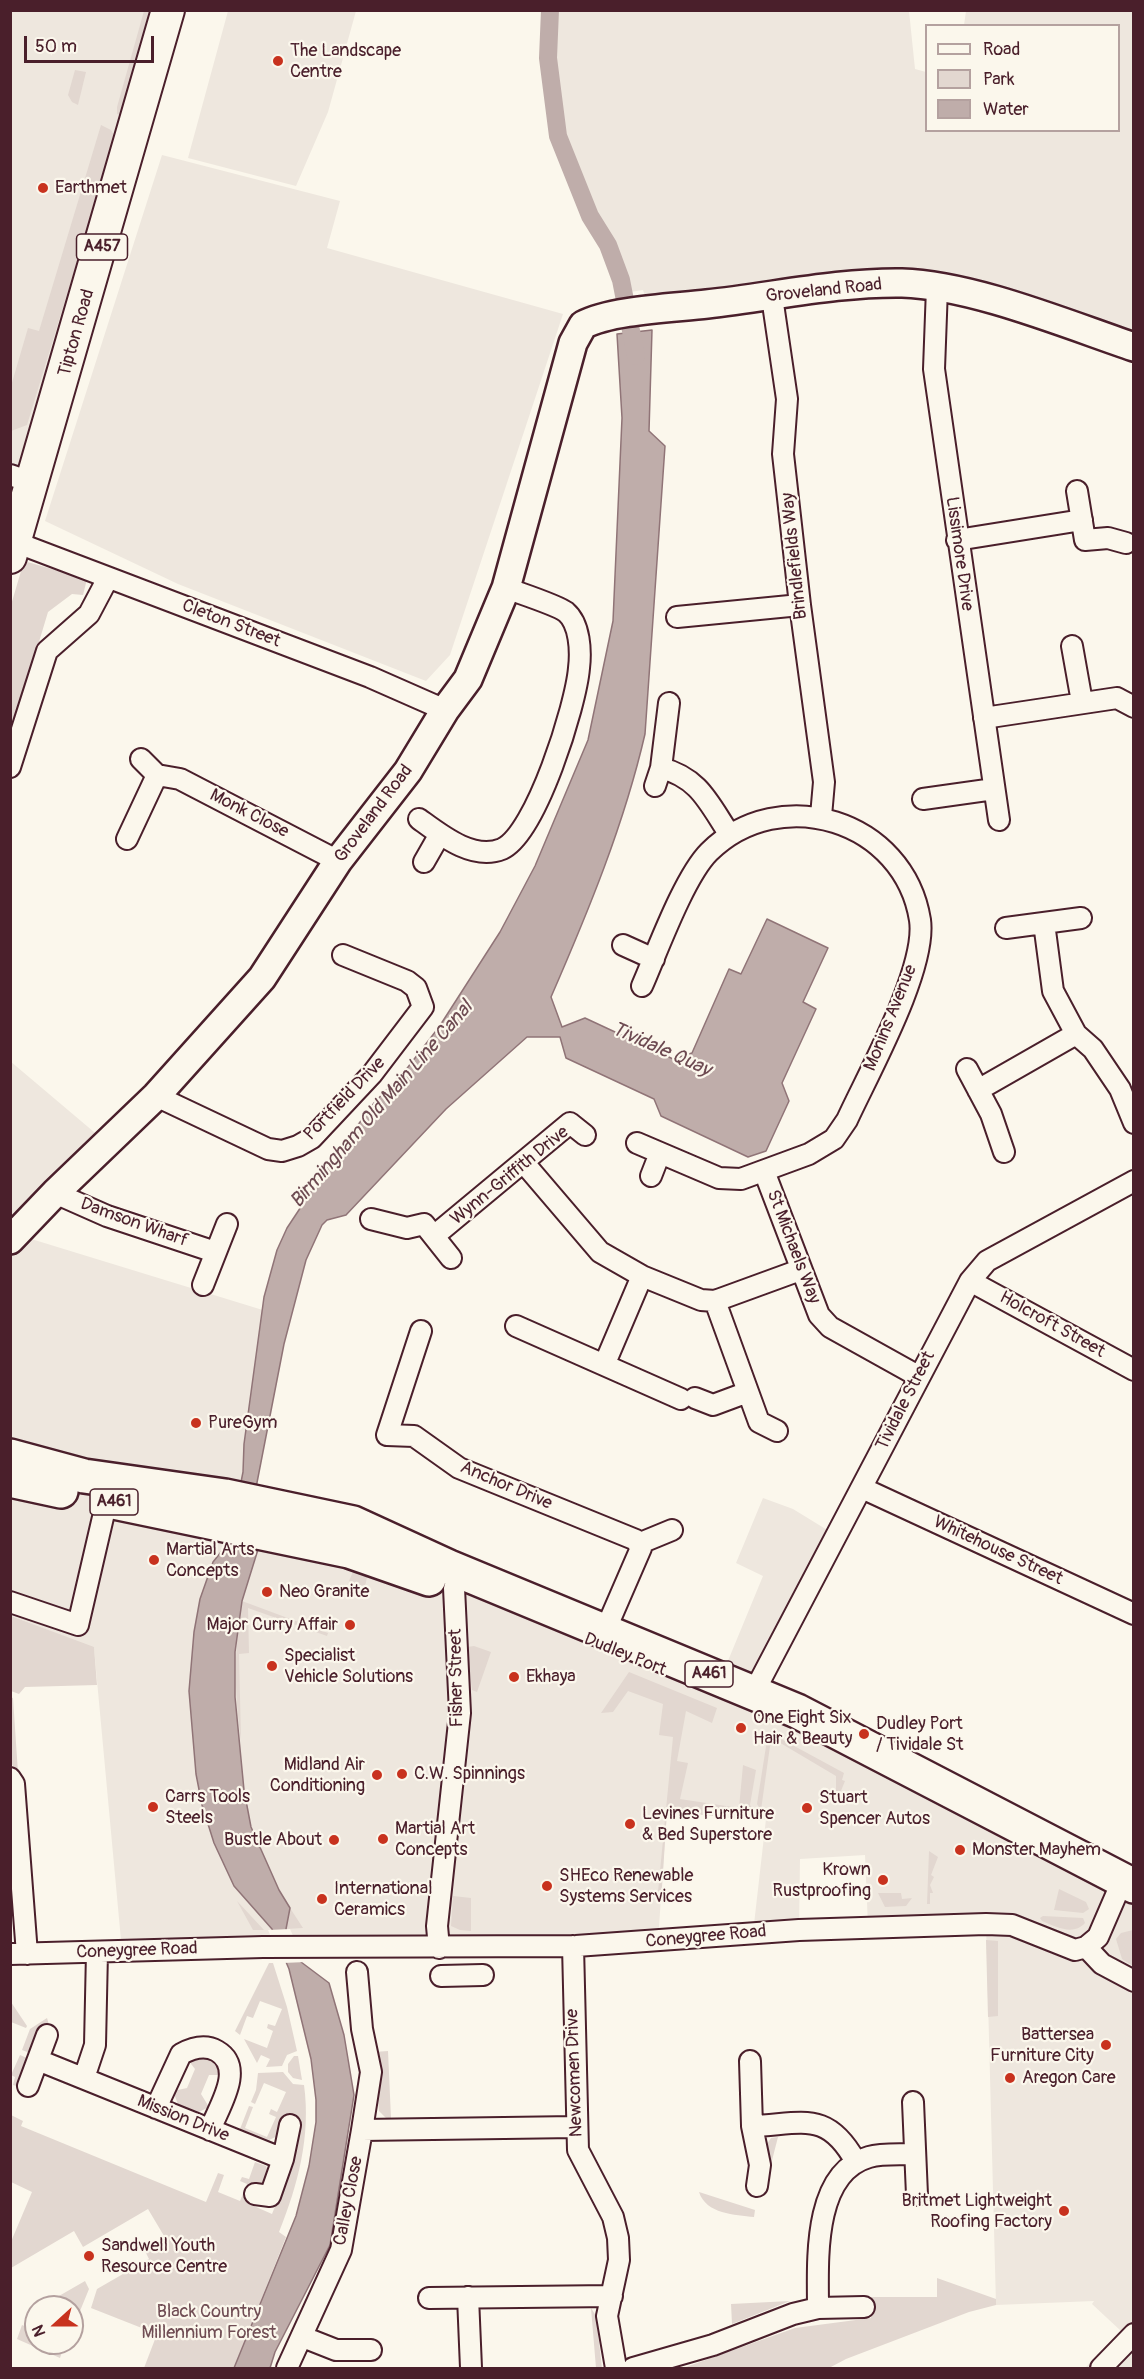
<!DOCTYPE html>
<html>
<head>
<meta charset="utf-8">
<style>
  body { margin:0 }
  #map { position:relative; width:1144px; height:2379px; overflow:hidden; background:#fbf7ec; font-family:Pangolin,sans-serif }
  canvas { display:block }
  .frame { position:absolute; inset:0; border:12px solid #4a1f2b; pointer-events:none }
  .legend { position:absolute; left:925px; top:24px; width:195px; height:108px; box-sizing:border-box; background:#fbf7ec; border:2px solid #b4a19f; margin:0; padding:8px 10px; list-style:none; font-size:18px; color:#4a1f2b }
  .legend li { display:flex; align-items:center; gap:12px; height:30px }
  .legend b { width:30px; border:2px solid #b4a19f }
  .north { position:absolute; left:24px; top:2295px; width:60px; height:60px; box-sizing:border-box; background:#fbf7ec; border:2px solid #b4a19f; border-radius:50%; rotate:249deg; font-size:16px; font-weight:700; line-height:24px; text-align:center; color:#4a1f2b }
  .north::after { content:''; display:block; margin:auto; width:21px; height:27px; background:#c8321e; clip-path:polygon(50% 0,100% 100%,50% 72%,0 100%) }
  .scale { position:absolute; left:24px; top:36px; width:130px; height:27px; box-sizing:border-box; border:3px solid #4a1f2b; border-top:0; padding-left:8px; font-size:18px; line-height:21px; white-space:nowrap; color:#4a1f2b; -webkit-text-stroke:4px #fbf7ec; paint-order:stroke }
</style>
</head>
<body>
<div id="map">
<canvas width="1144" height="2379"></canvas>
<div class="frame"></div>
<ul class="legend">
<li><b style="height:8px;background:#fbf7ec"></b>Road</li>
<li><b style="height:16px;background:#e2d7d0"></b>Park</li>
<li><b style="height:16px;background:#bfadaa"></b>Water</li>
</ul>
<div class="north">N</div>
<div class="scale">50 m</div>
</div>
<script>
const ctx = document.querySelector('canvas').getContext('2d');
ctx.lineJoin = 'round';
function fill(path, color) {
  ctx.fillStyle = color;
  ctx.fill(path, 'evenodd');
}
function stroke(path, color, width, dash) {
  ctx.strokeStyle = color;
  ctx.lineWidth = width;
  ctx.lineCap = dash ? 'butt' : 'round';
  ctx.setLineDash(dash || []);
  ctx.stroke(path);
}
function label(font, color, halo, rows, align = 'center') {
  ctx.font = font + ' Pangolin,sans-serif';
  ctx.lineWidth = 4.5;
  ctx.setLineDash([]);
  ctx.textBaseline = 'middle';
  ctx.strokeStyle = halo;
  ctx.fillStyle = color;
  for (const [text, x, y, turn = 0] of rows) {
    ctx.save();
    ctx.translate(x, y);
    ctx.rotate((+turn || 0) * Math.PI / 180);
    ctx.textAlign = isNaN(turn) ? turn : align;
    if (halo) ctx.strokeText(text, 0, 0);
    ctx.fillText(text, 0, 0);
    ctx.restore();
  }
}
const built = new Path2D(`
  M11 11H168L11 557Z
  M228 11H356L328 112 296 186 188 158Z
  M550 11H909L915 69 926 72V130H1118V26L964 25 966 11H1133V347L903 283 650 311 643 290 624 293 608 245 590 216 558 136 548 58Z
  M162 155 340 201 327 248 563 314 450 655 426 681 178 584 45 521Z
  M10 1061 107 1143 15 1234 279 1315 245 1514 330 1532 718 1685 763 1576 736 1563 763 1498 793 1509 837 1536 754 1692 1133 1892V2368H1085L1121 2331 1092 2304 1094 2301 996 2305 986 1924 868 1926 865 1855 800 1859 799 1930 753 1933 766 1819 760 1821 667 1811 658 1941 122 1951 94 1648 11 1616Z`);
const green = new Path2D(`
  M144 11H150L122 116 117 114V107Z
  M75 70 86 72 78 105 72 102 68 95Z
  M101 125 111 130 115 137 27 425 11 431V386L28 328 39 331Z
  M24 561 87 579 83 595 72 594 48 612 11 735V605Z
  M355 1567 368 1572 365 1587 349 1581Z
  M242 1601 328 1633 327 1636 248 1608 249 1653 239 1654 241 1740C234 1688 234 1652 242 1601Z
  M11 1616 94 1647 97 1685 25 1687 19 1694 11 1691Z
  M474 1646 491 1652 477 1692 472 1690 467 1647Z
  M629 1672 717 1708 712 1723 686 1711 677 1761 688 1763 680 1799 739 1808 743 1765 756 1770 750 1805 760 1821 667 1811 661 1902H657L673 1737 659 1735 663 1704 628 1691 613 1712 601 1713Z
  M10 1697 13 1698 18 1773 11 1763Z
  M774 1735 844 1773 842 1780 845 1781 836 1803V1776L777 1741 770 1746 761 1810 757 1804 767 1740Z
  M929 1851 938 1857 931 1875 934 1877 930 1885 933 1893H930V1904H927Z
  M1059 1889 1086 1902 1089 1909 1083 1913 1054 1910Z
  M878 1893H901L902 1899 912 1898 906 1906 885 1907Z
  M453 1896 471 1898V1931L460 1930 451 1926Z
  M237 1901 264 1930H253Z
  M290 1908 303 1928 286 1929Z
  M1043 1916 1083 1918 1085 1923C1073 1936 1057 1927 1042 1921L1040 1918Z
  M1133 1930H1134L1133 1966 1122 1959 1116 1939 1121 1933Z
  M986 1940 998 1941V2016L988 2017Z
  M269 1963H273L287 2007 297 2051 287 2055 282 2066 266 2067 270 2059 261 2055 257 2063 244 2039 267 2048 273 2031 267 2028 268 2024 275 2026 282 2009 260 2001 253 2018 247 2016 240 2035 235 2031Z
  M11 2002 27 2026 26 2028 11 2022Z
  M47 2018 52 2035 35 2055 22 2050 30 2029Z
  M388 2051 391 2118H386L379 2111 374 2052Z
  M20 2055 34 2061 20 2087 13 2085 15 2077 11 2075Z
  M195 2055 214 2058 223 2075H209L201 2094 209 2107 195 2114 179 2107 173 2091 187 2088 195 2069 188 2060Z
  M294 2056H298L302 2080 293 2078 288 2072V2064Z
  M283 2072 293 2084 304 2085C311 2136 298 2185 279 2232L286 2237 234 2368H144L157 2334 91 2308 97 2289 149 2259 146 2253 167 2241 148 2209 83 2247 74 2231 11 2268 10 2244 32 2192 11 2182V2115L23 2121 21 2126 206 2202 218 2173 224 2175 218 2192 240 2201 247 2184 240 2181 242 2177 249 2179 255 2162 266 2166 269 2174 263 2183 255 2185 247 2203 272 2214 290 2168 280 2135 269 2140 240 2129 249 2106 253 2107 245 2128 267 2137 276 2117 269 2114 271 2109 277 2112 286 2092 264 2083 255 2104 251 2102 256 2090 258 2073Z
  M778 2137 768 2176H764L767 2144 771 2138Z
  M699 2192 755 2210 754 2217C735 2215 706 2214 699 2192Z
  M937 2278 996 2299V2305L969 2312 846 2359 829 2368H683L795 2328 871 2318V2297H937Z
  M85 2281 89 2289 80 2311 52 2300Z
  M790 2301 732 2324 731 2304Z
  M591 2308 596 2316 602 2368H596Z
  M34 2321H36V2343H43L62 2352 60 2358 17 2339 22 2325 30 2328Z`);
const water = new Path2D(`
  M652 330 649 431 665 446 645 734C624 825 588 912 551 997L562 1027 585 1018 673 1059 692 1053 729 969 741 974 767 919 828 948 803 1002 816 1009 782 1083 789 1101 766 1151 748 1157 661 1116 654 1099 566 1058 560 1037H527L446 1109 346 1215 327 1220 322 1225 306 1260 284 1344 246 1539 260 1543 242 1601 235 1652V1697L244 1790 251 1827 279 1890 290 1908 286 1929 301 1962 329 1983 344 2035 354 2095 330 2245 275 2352 270 2368H234L296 2216 309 2166 316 2122V2100L311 2059 289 1969 272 1929 234 1886 214 1843 202 1805 196 1774 189 1691 194 1632 200 1599 213 1562 229 1542 243 1472 244 1444 264 1297 277 1250 287 1228 330 1163 374 1103 408 1067 439 1027 500 932 535 866 588 740 613 621 622 418 617 334Z`);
const pier = new Path2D(`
  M290 1929 304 1960 306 1962 283 1963 268 1930Z`);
const canal = new Path2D(`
  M550 10 548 58 558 136 590 216 608 245 621 280 636 356`);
const street = new Path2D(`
  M937 288 934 369 999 820
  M772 297 787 399 783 454 800 605 824 782 821 816
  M10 475 34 483
  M1077 491 1085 540 1108 538 1126 543
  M957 540 1082 520
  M15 542 370 677 445 710
  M677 617 800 605
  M1072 646 1082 702
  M984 718 1117 698 1134 707
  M141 759 157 775
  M10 767 47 651 89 614 108 578
  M661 768C700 778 709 804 730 835
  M655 786 661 768 669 703
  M923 799 994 789
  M419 819C441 835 473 861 502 849 536 834 576 705 579 668 581 651 580 624 566 612 557 605 519 593 506 588
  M127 839 157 775 180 779 338 861
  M424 862 440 834
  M1044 923 1053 991 1076 1034 1093 1049 1120 1089 1134 1123
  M1006 928 1081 918
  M623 945 654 959
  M967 1069 991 1114 1004 1152
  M978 1090 1076 1034
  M156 1096 268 1149 282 1151 298 1146 312 1138 372 1074 423 1007 416 988 407 981 343 955
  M637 1143 719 1178 741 1179 809 1154 834 1139 847 1120C868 1074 927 969 920 920 904 820 780 782 709 852 684 877 657 952 642 986
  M524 1163 600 1252 642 1276 701 1300 715 1301 800 1270
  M764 1171 819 1315 830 1327 918 1376
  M651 1176 660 1153
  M55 1193 107 1216 215 1252
  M371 1219 407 1228 424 1224 451 1258
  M434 1236 570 1123 585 1135
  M970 1281 1134 1370
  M203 1285 227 1224
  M715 1301 759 1422 777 1431
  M516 1326 681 1399
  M421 1331 387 1435 414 1436 459 1468 636 1540 641 1548 605 1631
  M605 1363 642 1276
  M695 1398 713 1405 748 1392
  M862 1488 1134 1614
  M638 1544 672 1530
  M10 1602 78 1625 107 1500
  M754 1692 970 1281 987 1261 1134 1181
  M10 1778 14 1784 27 1954
  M1117 1893 1098 1937 1086 1947 1102 1964 1134 1981
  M573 1946 578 2150 613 2217 618 2238 619 2260 607 2316 616 2368
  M439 1948 437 1926 460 1713 454 1588
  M10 1954 263 1947 576 1946 799 1930 986 1924 1012 1925 1075 1950 1086 1947
  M441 1976 483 1975
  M38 2060 283 2159
  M750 2061 752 2126 760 2165 757 2186
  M84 2078 95 2045 97 1952
  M28 2086 47 2035
  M913 2102 917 2195
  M156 2108 181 2054C192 2048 205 2044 217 2051 246 2068 218 2108 210 2130
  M752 2126C804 2124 827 2110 856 2162
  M362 2130 575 2127
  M255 2194 270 2196 283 2159 290 2125
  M468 2297 471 2368
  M429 2298 612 2296
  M818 2308C818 2263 812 2173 869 2157 883 2153 900 2155 915 2154
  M303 2337 336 2350H371
  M287 2368 341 2250 362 2130 371 2072 362 2029 357 1972
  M633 2368 713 2345 793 2314 818 2308 864 2307
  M1101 2368 1134 2334`);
const secondary = new Path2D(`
  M10 1240 55 1193 156 1096 262 978 338 861 408 771 445 710 468 679 506 588 573 343 583 325C611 310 673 308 707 304 772 297 837 282 902 283 972 285 1066 324 1134 347`);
const primary = new Path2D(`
  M10 557 168 10`);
const highway = new Path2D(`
  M10 1456 84 1476 225 1496 353 1523 449 1567 797 1711 1134 1886
  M10 1480 61 1491
  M109 1501 349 1551 429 1579`);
const markers = [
  [278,61,6,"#c8321e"],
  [43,188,6,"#c8321e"],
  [196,1423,6,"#c8321e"],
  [154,1560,6,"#c8321e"],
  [267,1592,6,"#c8321e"],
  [350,1625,6,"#c8321e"],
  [272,1666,6,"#c8321e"],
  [514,1677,6,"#c8321e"],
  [741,1728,6,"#c8321e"],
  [864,1734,6,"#c8321e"],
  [402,1774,6,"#c8321e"],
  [377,1775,6,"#c8321e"],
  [153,1807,6,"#c8321e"],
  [807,1808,6,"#c8321e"],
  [630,1824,6,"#c8321e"],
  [383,1839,6,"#c8321e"],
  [334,1840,6,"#c8321e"],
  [960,1850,6,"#c8321e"],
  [883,1880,6,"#c8321e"],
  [547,1886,6,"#c8321e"],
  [322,1899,6,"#c8321e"],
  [1106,2045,6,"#c8321e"],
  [1010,2078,6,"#c8321e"],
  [1064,2211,6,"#c8321e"],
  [89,2256,6,"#c8321e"]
];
const shields = [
  [102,247,51],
  [114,1502,48],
  [709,1674,48]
];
const shieldNames = [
  ["A457",102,247],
  ["A461",114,1502],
  ["A461",709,1674]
];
const poiNames = [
  ["The Landscape",290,51],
  ["Centre",290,72],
  ["Earthmet",55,188],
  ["PureGym",208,1423],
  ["Martial Arts",166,1550],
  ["Concepts",166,1571],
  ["Neo Granite",279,1592],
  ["Major Curry Affair",338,1625,"right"],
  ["Specialist",284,1656],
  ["Vehicle Solutions",284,1677],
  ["Ekhaya",526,1677],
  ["One Eight Six",753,1718],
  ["Hair & Beauty",753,1739],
  ["Dudley Port",876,1724],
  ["/ Tividale St",876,1745],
  ["Midland Air",365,1765,"right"],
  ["Conditioning",365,1786,"right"],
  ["C.W. Spinnings",414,1774],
  ["Carrs Tools",165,1797],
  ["Steels",165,1818],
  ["Stuart",819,1798],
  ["Spencer Autos",819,1819],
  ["Levines Furniture",642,1814],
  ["& Bed Superstore",642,1835],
  ["Martial Art",395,1829],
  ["Concepts",395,1850],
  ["Bustle About",322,1840,"right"],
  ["Monster Mayhem",972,1850],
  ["Krown",871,1870,"right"],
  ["Rustproofing",871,1891,"right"],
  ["SHEco Renewable",559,1876],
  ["Systems Services",559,1897],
  ["International",334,1889],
  ["Ceramics",334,1910],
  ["Battersea",1094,2035,"right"],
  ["Furniture City",1094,2056,"right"],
  ["Aregon Care",1022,2078],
  ["Britmet Lightweight",1052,2201,"right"],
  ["Roofing Factory",1052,2222,"right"],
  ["Sandwell Youth",101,2246],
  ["Resource Centre",101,2267]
];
const streetNames = [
  ["Groveland Road",824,291,-6],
  ["Tipton Road",77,333,-74],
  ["Lissimore Drive",959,554,82],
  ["Brindlefields Way",795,556,-96],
  ["Cleton Street",231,624,21],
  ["Monk Close",249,814,27],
  ["Groveland Road",374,814,-53],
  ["Monins Avenue",891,1018,-68],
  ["Portfield Drive",345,1099,-46],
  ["Wynn-Griffith Drive",510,1176,-39],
  ["Damson Wharf",134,1223,20],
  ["St Michaels Way",793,1247,69],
  ["Holcroft Street",1052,1325,29],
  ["Tividale Street",906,1401,-63],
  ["Anchor Drive",506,1486,23],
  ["Whitehouse Street",998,1551,25],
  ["Dudley Port",625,1655,22],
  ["Fisher Street",457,1678,-91],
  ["Coneygree Road",706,1937,-5],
  ["Coneygree Road",137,1951,-2],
  ["Newcomen Drive",575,2073,-92],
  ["Mission Drive",183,2119,22],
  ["Calley Close",349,2201,-79]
];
const parkNames = [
  ["Black Country",209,2312],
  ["Millennium Forest",209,2333]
];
const waterNames = [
  ["Tividale Quay",661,1050,24],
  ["Birmingham Old Main Line Canal",382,1105,-49]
];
fill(built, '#eee7de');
fill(green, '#e2d7d0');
fill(water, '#bfadaa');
stroke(water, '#907477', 1.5);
fill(pier, '#fbf7ec');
stroke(canal, '#bfadaa', 18);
stroke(street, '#4a1f2b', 24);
stroke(secondary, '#4a1f2b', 32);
stroke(primary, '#4a1f2b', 36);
stroke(highway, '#4a1f2b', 38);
stroke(street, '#fbf7ec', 20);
stroke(secondary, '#fbf7ec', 27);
stroke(primary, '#fbf7ec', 32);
stroke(highway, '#fbf7ec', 33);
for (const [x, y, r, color] of markers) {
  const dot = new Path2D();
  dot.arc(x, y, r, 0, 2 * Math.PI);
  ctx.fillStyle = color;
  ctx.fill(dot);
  stroke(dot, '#fbf7ec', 2);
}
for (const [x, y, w] of shields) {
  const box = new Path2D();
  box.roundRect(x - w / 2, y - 13, w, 26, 4.5);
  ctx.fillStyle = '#fbf7ec';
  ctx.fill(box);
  stroke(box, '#4a1f2b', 1.5);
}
label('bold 16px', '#4a1f2b', null, shieldNames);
label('18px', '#4a1f2b', '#fbf7ec', poiNames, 'left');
label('18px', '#4a1f2b', '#fbf7ec', streetNames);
label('18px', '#704d54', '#fbf7ec', parkNames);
label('italic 20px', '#6d4a51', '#fbf7ec', waterNames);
</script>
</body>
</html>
